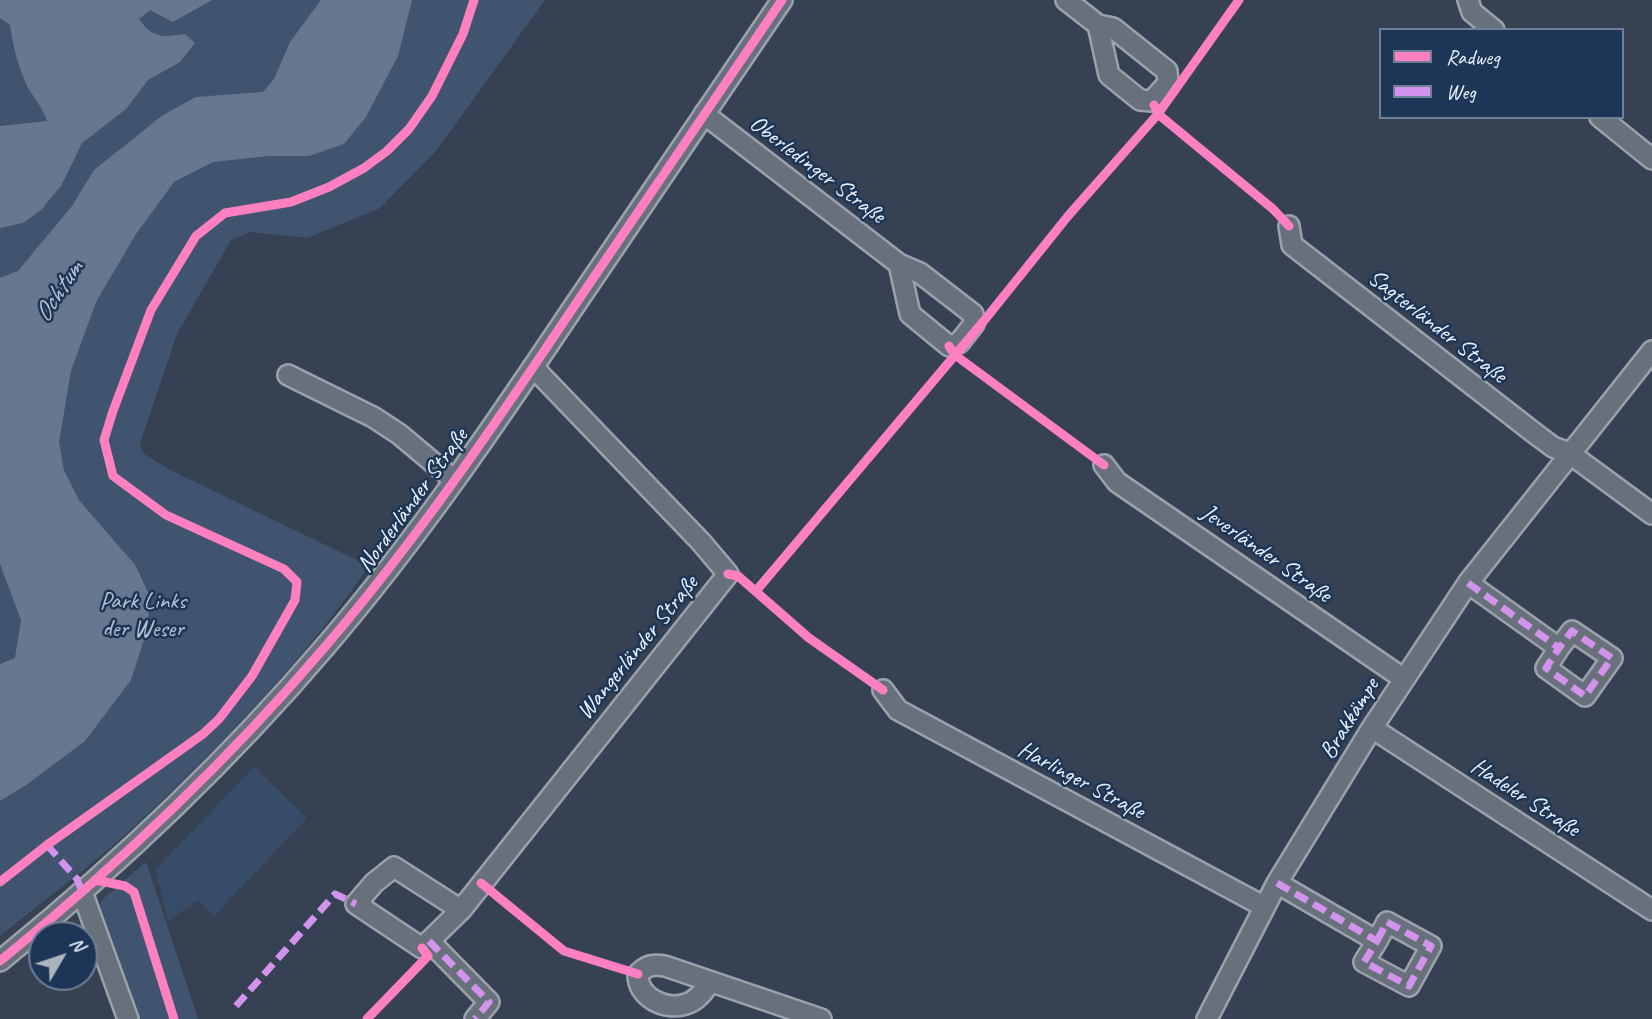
<!DOCTYPE html>
<html>
<head>
<meta charset="utf-8">
<style>
  body { margin:0 }
  #map { position:relative; width:1652px; height:1019px; overflow:hidden; background:#364254; font-family:Caveat,sans-serif }
  canvas { display:block }
  .legend { position:absolute; left:1379px; top:28px; width:245px; height:91px; box-sizing:border-box; background:#1d3557; border:2px solid #6e8097; margin:0; padding:9px 12px; list-style:none; font-size:21px; color:#e8f1f8 }
  .legend li { display:flex; align-items:center; gap:14px; height:35px }
  .legend b { width:35px; border:2px solid #6e8097 }
  .north { position:absolute; left:28px; top:921px; width:70px; height:70px; box-sizing:border-box; background:#1d3557; border:2px solid #6e8097; border-radius:50%; rotate:51deg; font-size:19px; font-weight:700; line-height:28px; text-align:center; color:#e8f1f8 }
  .north::after { content:''; display:block; margin:auto; width:24px; height:32px; background:#aab4bf; clip-path:polygon(50% 0,100% 100%,50% 72%,0 100%) }
</style>
</head>
<body>
<div id="map">
<canvas width="1652" height="1019"></canvas>
<ul class="legend">
<li><b style="height:9px;background:#ff80c0"></b>Radweg</li>
<li><b style="height:9px;background:#d193ec"></b>Weg</li>
</ul>
<div class="north">N</div>
</div>
<script>
const ctx = document.querySelector('canvas').getContext('2d');
ctx.lineJoin = 'round';
function fill(path, color) {
  ctx.fillStyle = color;
  ctx.fill(path, 'evenodd');
}
function stroke(path, color, width, dash) {
  ctx.strokeStyle = color;
  ctx.lineWidth = width;
  ctx.lineCap = dash ? 'butt' : 'round';
  ctx.setLineDash(dash || []);
  ctx.stroke(path);
}
function label(font, color, halo, rows, align = 'center') {
  ctx.font = font + ' Caveat,sans-serif';
  ctx.lineWidth = 5;
  ctx.setLineDash([]);
  ctx.textBaseline = 'middle';
  ctx.strokeStyle = halo;
  ctx.fillStyle = color;
  for (const [text, x, y, turn = 0] of rows) {
    ctx.save();
    ctx.translate(x, y);
    ctx.rotate((+turn || 0) * Math.PI / 180);
    ctx.textAlign = isNaN(turn) ? turn : align;
    if (halo) ctx.strokeText(text, 0, 0);
    ctx.fillText(text, 0, 0);
    ctx.restore();
  }
}
const built = new Path2D(`
  M254 767 307 818 214 916 198 900 168 921 156 869Z`);
const green = new Path2D(`
  M0 0H545L436 151 380 208 307 238 251 232 231 240 177 334 140 443 144 454 170 470 369 566C303 661 221 746 137 824 94 864 45 899 0 936Z
  M146 862 147 865 198 1019H141L100 906 102 900Z`);
const water = new Path2D(`
  M0 0H212L173 22 150 10 139 19C153 39 162 37 185 34L195 43 180 62 148 80 126 109 82 143 61 186 41 210 23 223 0 228V126L47 121C42 107 34 98 27 86 18 66 13 46 10 25L0 18Z
  M321 0H412L398 56 366 117 344 144 309 156H269L213 162 174 182 136 234 96 302 71 371 59 442 64 470 79 500 136 566 149 595 148 627 131 680 85 741 26 785 0 801V664L15 658 21 620 0 564V278L18 271 72 206 94 170 163 115 196 97 263 92 274 79 290 42Z`);
const minor = new Path2D(`
  M1066 0 1098 25 1113 28 1167 71 1168 83 1152 101 1140 100 1109 75 1098 25
  M1468 0 1472 12 1494 30
  M704 114 899 264 910 314 949 346 959 343 974 324 973 314 920 273 899 264
  M1600 117 1652 159
  M1289 226 1292 245 1533 432 1553 447 1569 453 1652 514
  M288 375 373 417 399 434 454 480
  M1104 465 1117 482 1404 679
  M1468 583 1559 648 1546 668 1585 696 1612 658 1572 631 1559 648
  M883 690 898 710 1263 906
  M1372 728 1652 910
  M1277 883 1377 941 1364 962 1409 986 1431 946 1387 922 1377 941
  M82 892 128 1019
  M461 910 394 867 374 883 356 904 422 948 461 910 728 574 701 542 533 367
  M429 941 489 1002 475 1019
  M0 961C117 866 226 763 324 648 416 541 496 423 575 305 644 203 713 102 782 0
  M710 982C704 991 697 1001 686 1004 665 1011 637 997 638 974 647 965 653 964 665 966L821 1019
  M1207 1019 1277 883 1372 728 1468 583 1652 351`);
const quiet = new Path2D(`
  M1468 583 1559 648 1546 668 1585 696 1612 658 1572 631 1559 648
  M47 845 77 879 82 892
  M1277 883 1377 941 1364 962 1409 986 1431 946 1387 922 1377 941
  M429 941 489 1002 475 1019
  M236 1006 335 894 356 904`);
const cycleway = new Path2D(`
  M1154 105 1158 114 1273 209 1289 226
  M949 346 955 355 1104 465
  M728 574 738 576 809 638 883 690
  M756 591 983 322 1068 216 1158 114 1239 0
  M95 880 125 886 134 892 174 1019
  M0 882 47 845 203 734 219 719 252 676 295 600 297 582 284 569 166 515 113 476 104 440 113 411 151 310 196 236 225 213 291 202 329 187 364 168 387 151 409 129 432 96 463 34 474 0
  M481 883 564 951 638 974
  M0 961C117 866 226 763 324 648 416 541 496 423 575 305 644 203 713 102 782 0
  M367 1019 428 956 422 948`);
const streetNames = [
  ["Oberledinger Straße",817,170,37],
  ["Sagterländer Straße",1437,327,38],
  ["Norderländer Straße",413,501,-54],
  ["Jeverländer Straße",1266,554,35],
  ["Wangerländer Straße",638,648,-51],
  ["Brakkämpe",1350,719,-58],
  ["Harlinger Straße",1081,781,28],
  ["Hadeler Straße",1525,798,33]
];
const parkNames = [
  ["Park Links",143,602],
  ["der Weser",143,630]
];
const waterNames = [
  ["Ochtum",59,292,-57]
];
fill(built, '#364c68');
fill(green, '#405470');
fill(water, '#66778f');
stroke(minor, '#9ba2ab', 24);
stroke(minor, '#68717b', 19);
stroke(quiet, '#d193ec', 7, [14, 7]);
stroke(cycleway, '#ff80c0', 9);
label('24px', '#e8f1f8', '#1d3557', streetNames);
label('24px', '#b6c3d0', '#1d3557', parkNames);
label('italic 26px', '#b6c2d0', '#1d3557', waterNames);
</script>
</body>
</html>
